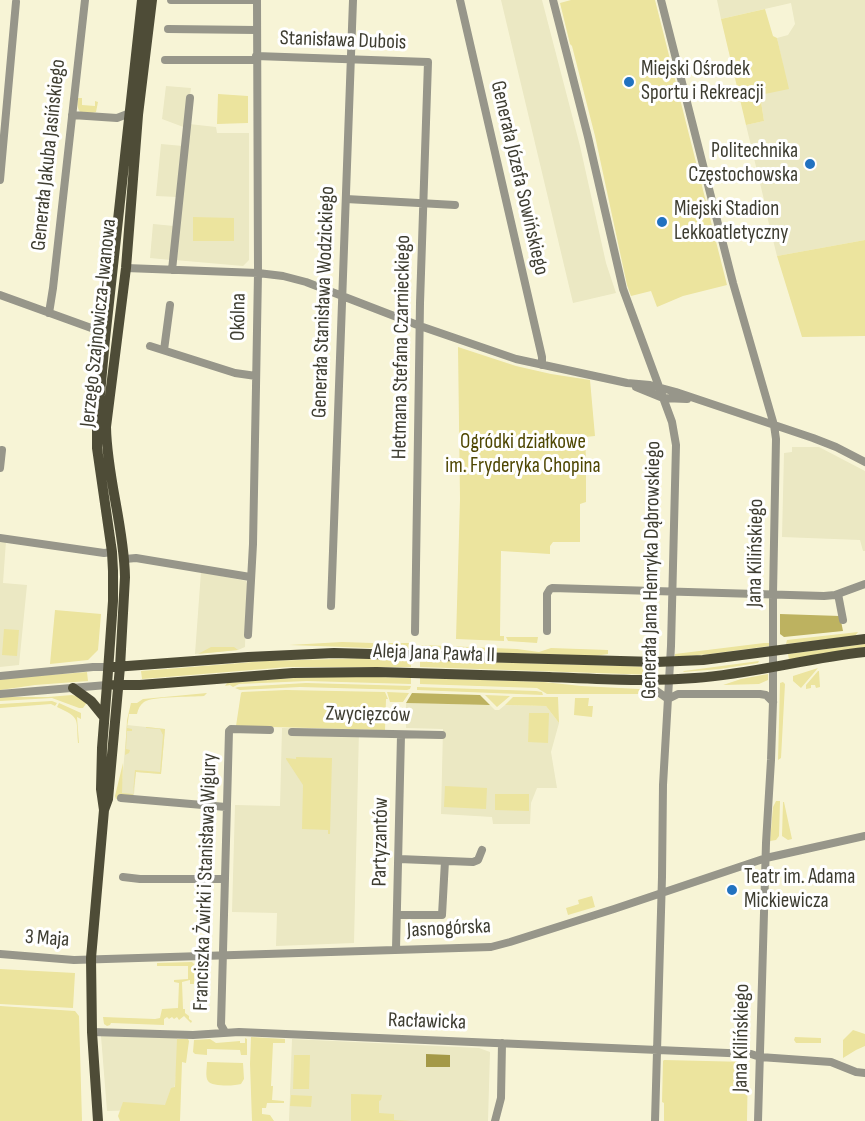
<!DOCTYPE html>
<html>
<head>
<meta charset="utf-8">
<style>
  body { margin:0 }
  canvas { display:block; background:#f7f4d6 }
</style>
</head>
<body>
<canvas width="865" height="1121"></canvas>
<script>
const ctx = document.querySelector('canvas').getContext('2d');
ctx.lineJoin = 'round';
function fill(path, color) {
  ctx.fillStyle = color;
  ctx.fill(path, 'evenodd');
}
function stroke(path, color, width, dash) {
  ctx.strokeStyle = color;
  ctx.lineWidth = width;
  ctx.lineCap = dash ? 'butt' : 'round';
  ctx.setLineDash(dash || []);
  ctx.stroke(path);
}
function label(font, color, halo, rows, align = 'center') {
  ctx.font = font + ' "Sofia Sans Condensed",sans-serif';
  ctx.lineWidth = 6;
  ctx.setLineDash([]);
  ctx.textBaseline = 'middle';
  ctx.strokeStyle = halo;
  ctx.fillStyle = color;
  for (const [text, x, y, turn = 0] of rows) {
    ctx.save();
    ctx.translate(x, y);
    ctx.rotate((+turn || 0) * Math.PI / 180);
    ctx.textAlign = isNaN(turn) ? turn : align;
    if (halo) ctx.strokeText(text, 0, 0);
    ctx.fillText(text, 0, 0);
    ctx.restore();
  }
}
const built = new Path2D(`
  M501 0H542L580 146 606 263 616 293 573 303Z
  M717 0H865V240L777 256 768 220 765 204 746 125 764 121 760 95 783 65 777 38 788 35 795 24 791 3 721 19Z
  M166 86 191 88 186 128 162 119Z
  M189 124 216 127 217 133H249V260L243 266 175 260Z
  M161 144 183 146 177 197 156 196Z
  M153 224 174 226 171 260 150 258Z
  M792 447H819L865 471V551H863L860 540 782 537 784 453 792 452Z
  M0 540 6 541 3 583 27 585 19 665 0 667Z
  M201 572 246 581 247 584 245 647 238 650 195 654Z
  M406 703 490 705 495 710H499L505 705 546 706 559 723 551 752 557 788H537L531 803 530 824H493L492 817 441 814 443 729 406 728Z
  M127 725 165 729 161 774 136 772 134 795 121 794Z
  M282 728 359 730 354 943 276 946 277 913 232 912 235 805 280 806Z
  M177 1032V1066L172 1109 107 1111 101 1036Z
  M292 1039 479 1048 490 1052 488 1121H289Z`);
const green = new Path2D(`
  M571 0H655L727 285 683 296 657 307 651 291 631 296 627 285 595 136 572 46 570 44 560 3Z
  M765 9 773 36 777 38 789 89 760 95 764 121 746 125 721 19Z
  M218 94 248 96V123L217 124Z
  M78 98H82V105L95 106V101L98 102 96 112C81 116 76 113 78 98Z
  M193 217 234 218V241H193Z
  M865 240V336L802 337 777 256Z
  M458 347 516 366 551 374 590 380 595 436 585 437 586 460V502L580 504V542H553L550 546V554L501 551 500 636H504V641L456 639 460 499Z
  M55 610 101 614 98 650 88 660 50 664Z
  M4 629 19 630 17 656 2 655Z
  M858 632 855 636 786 644 787 640Z
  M506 637H538L537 643 508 641Z
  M342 642 373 643V646L371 648 289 645Z
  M377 643H409L412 647V649H379L377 645Z
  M764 643H769V646L710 654 675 657V654Z
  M865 644V647L789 660 788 654Z
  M422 645 517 649 539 652 551 648 608 650V654L595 656 421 650Z
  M211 647H234L238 650 198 654Z
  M370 658 411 659V667H288L142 679 141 671 265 661Z
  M420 660 654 667 655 675 420 667Z
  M759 661 758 663 720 669 683 672 684 671Z
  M818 668 801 688 793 681V676Z
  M818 671H819L820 687 816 688 815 685H811V688L806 689V685Z
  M87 672 88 681 35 685 0 690V679Z
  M768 674V680L759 684 723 685 741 679Z
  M345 676 411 678V684L307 681 239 684 233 687 230 685 225 686 227 683 294 678Z
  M420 678 544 682 581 686 639 689 653 693 652 694H547L537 688 420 684Z
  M783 682 785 684 781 758 778 760 780 683Z
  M306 683 411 686 410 689 407 690 300 687 240 690 235 688 238 687Z
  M417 687 536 691 542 692 543 695 417 690Z
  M286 690 385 692 388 699H386L385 730 236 726 241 693 242 692Z
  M387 692 409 693 403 702H390Z
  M207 693 204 696C192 697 153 696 144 702 140 705 138 709 137 714H129L127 728 132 729V731H127L126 749 130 750 129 753 125 755 127 720 131 703H137L143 699Z
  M72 695 80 697 88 701 83 708H79L52 698 0 701V697H48Z
  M485 695 510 696 497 707Z
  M513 697H558L559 723 546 706 505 705Z
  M575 698H589L588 706H593L592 717 574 715Z
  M52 701 57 703 55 706 51 704 0 708V704Z
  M59 703 81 713V719L77 717 79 743H78C76 718 81 718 57 707Z
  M529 713H549L548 743 528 742Z
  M146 727 165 729 161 774 136 772 133 795 116 799 115 796 123 763 122 793 133 794 135 770 160 772 163 735 160 729 146 728Z
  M296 757 332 758 330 834H328V830L302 829 303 785 286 759V758L296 759Z
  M445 786 487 788 486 809 444 807Z
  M495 794H529V811L495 810Z
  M776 801H780L779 836 776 840 770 841 773 807Z
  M783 802H784L792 839 788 840 782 836Z
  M592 896 595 907 568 915 566 908 579 904 578 900Z
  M192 962 194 964V984H190V980L182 982 183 1009H185V1013L189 1016V1019L192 1021 191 1023 184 1016 179 1020 177 1017 174 1019 172 1017 169 1019 167 1017 164 1019V1025L111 1023 110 1025 107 1026 104 1024 103 1017 155 1019 160 1018 162 1009 178 1008 179 983 174 982V980L188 979V966H157V963Z
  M0 969 75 973 73 1008 0 1004Z
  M0 1006 75 1011 79 1016 82 1121H0Z
  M853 1030 865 1034V1046L856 1050 843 1058V1040Z
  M251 1037 285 1039V1043H273L271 1086H273L272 1100 284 1101V1103H267L266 1108H262V1114L270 1115 274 1121H252L250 1064Z
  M795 1037 821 1038V1043H796L794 1040Z
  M245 1038 247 1039V1055H241L240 1050 207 1049V1055L195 1054 193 1052 194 1040 210 1039 216 1043 240 1041V1043H245Z
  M177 1039H188L189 1041 186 1063 182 1062 180 1121H120L118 1116 123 1102 165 1105 171 1088 175 1087Z
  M294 1055H310L309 1089H293Z
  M664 1060 748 1062 747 1121H664V1103L662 1102 663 1061Z
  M207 1062 243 1063 244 1079 241 1084C235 1086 212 1087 208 1081 205 1077 207 1067 207 1062Z
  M351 1094 382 1095 381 1100 379 1101V1113L394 1114V1120L411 1121H351Z
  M291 1095 312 1096 311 1107 290 1106Z`);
const forest = new Path2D(`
  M780 614 840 616 843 631 784 637 780 634Z
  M412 693 480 695 490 705 406 703Z`);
const water = new Path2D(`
  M426 1054 450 1055V1067H426Z`);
const minor = new Path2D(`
  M171 0H257
  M460 0 542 357V365
  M553 0 588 137 623 289 672 422 676 445 671 646 663 785 662 877 655 1121
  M661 0 733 283 774 425 776 439 773 594V702L771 760 766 843 758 1121
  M168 29 256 30
  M256 56 428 62 420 303 415 632
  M165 60H256
  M72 115 117 118 130 113
  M0 180 16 2
  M346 199 455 205
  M126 268 258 273 283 276 306 282 420 326 516 359 627 383 650 385 676 392 813 438 836 447 865 462
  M172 270 190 98
  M0 295 94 329 106 331
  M49 313 53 288 85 0
  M150 346 235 373 256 376
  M164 350 170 305
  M636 387 663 398 687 399
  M0 468 2 450
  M0 538 104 553 112 552
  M125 559 136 558 250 577
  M838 594 843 620
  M331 606 353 0
  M547 631V594L550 589 552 588 824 596 835 595 865 584
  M248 635 253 544 256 387 258 273 257 0
  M0 676 93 667H108
  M641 680 668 699
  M0 694 107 685
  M668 699 678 694H760L766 695 773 702
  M292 732 442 735
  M121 798 226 807
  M399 859 473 862 478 860 482 850
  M123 877 140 879H224
  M397 915H442L445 861
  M396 949 401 735
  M0 954 74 960 491 947 510 942 614 909 766 858 865 836
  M92 1032 193 1035 239 1032 751 1054 760 1057 831 1062 856 1072 865 1073
  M225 1032 221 1025 229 731 231 729 270 730
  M495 1121 501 1098 502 1043`);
const major = new Path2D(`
  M114 667 248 657 334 653 656 662 703 660 865 639
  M114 685H140L293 673 377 672C434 674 492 675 549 677 598 679 646 682 695 678 752 674 808 658 865 652
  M73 688 91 701 104 717
  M104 810 101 789 102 748 107 685 113 601V571L112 552 97 448V427L105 339 142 0
  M98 1121 92 1032 91 958 104 810 108 799 120 667 125 577C124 526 107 478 106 427L126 268 138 115 152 0`);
const markers = [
  [629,82,6,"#2172c0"],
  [810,164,6,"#2172c0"],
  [662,222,6,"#2172c0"],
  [732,890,6,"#2172c0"]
];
const streetNames = [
  ["Stanisława Dubois",343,41,2],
  ["Generała Jakuba Jasińskiego",49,155,-84],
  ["Generała Józefa Sowińskiego",519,178,77],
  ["Generała Stanisława Wodzickiego",324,302,-88],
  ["Okólna",239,317,-89],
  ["Jerzego Szajnowicza-Iwanowa",99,323,-84],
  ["Hetmana Stefana Czarnieckiego",402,347,-89],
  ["Jana Kilińskiego",756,553,-89],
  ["Generała Jana Henryka Dąbrowskiego",652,570,-89],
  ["Aleja Jana Pawła II",434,654,2],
  ["Zwycięzców",368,715,1],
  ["Partyzantów",381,842,-89],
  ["Franciszka Żwirki i Stanisława Wigury",206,882,-88],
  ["Jasnogórska",449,929,-3],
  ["3 Maja",47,939,4],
  ["Racławicka",427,1022,2],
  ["Jana Kilińskiego",742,1038,-89]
];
const poiNames = [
  ["Miejski Ośrodek",641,70],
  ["Sportu i Rekreacji",641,94],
  ["Politechnika",798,152,"right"],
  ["Częstochowska",798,176,"right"],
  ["Miejski Stadion",674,210],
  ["Lekkoatletyczny",674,234],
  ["Teatr im. Adama",744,878],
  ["Mickiewicza",744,902]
];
const parkNames = [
  ["Ogródki działkowe",523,443],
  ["im. Fryderyka Chopina",523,467]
];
fill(built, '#ebe8c3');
fill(green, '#ece49e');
fill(forest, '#bdb260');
fill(water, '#a49947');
stroke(minor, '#97968a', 8);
stroke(major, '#4e4c37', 10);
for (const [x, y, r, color] of markers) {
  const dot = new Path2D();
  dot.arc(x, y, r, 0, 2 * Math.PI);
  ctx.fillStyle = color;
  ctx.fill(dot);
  stroke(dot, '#fff', 2);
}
label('21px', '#3e3d31', '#fff', streetNames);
label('21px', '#3e3d31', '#fff', poiNames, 'left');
label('21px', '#4f4703', '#fff', parkNames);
</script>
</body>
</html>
